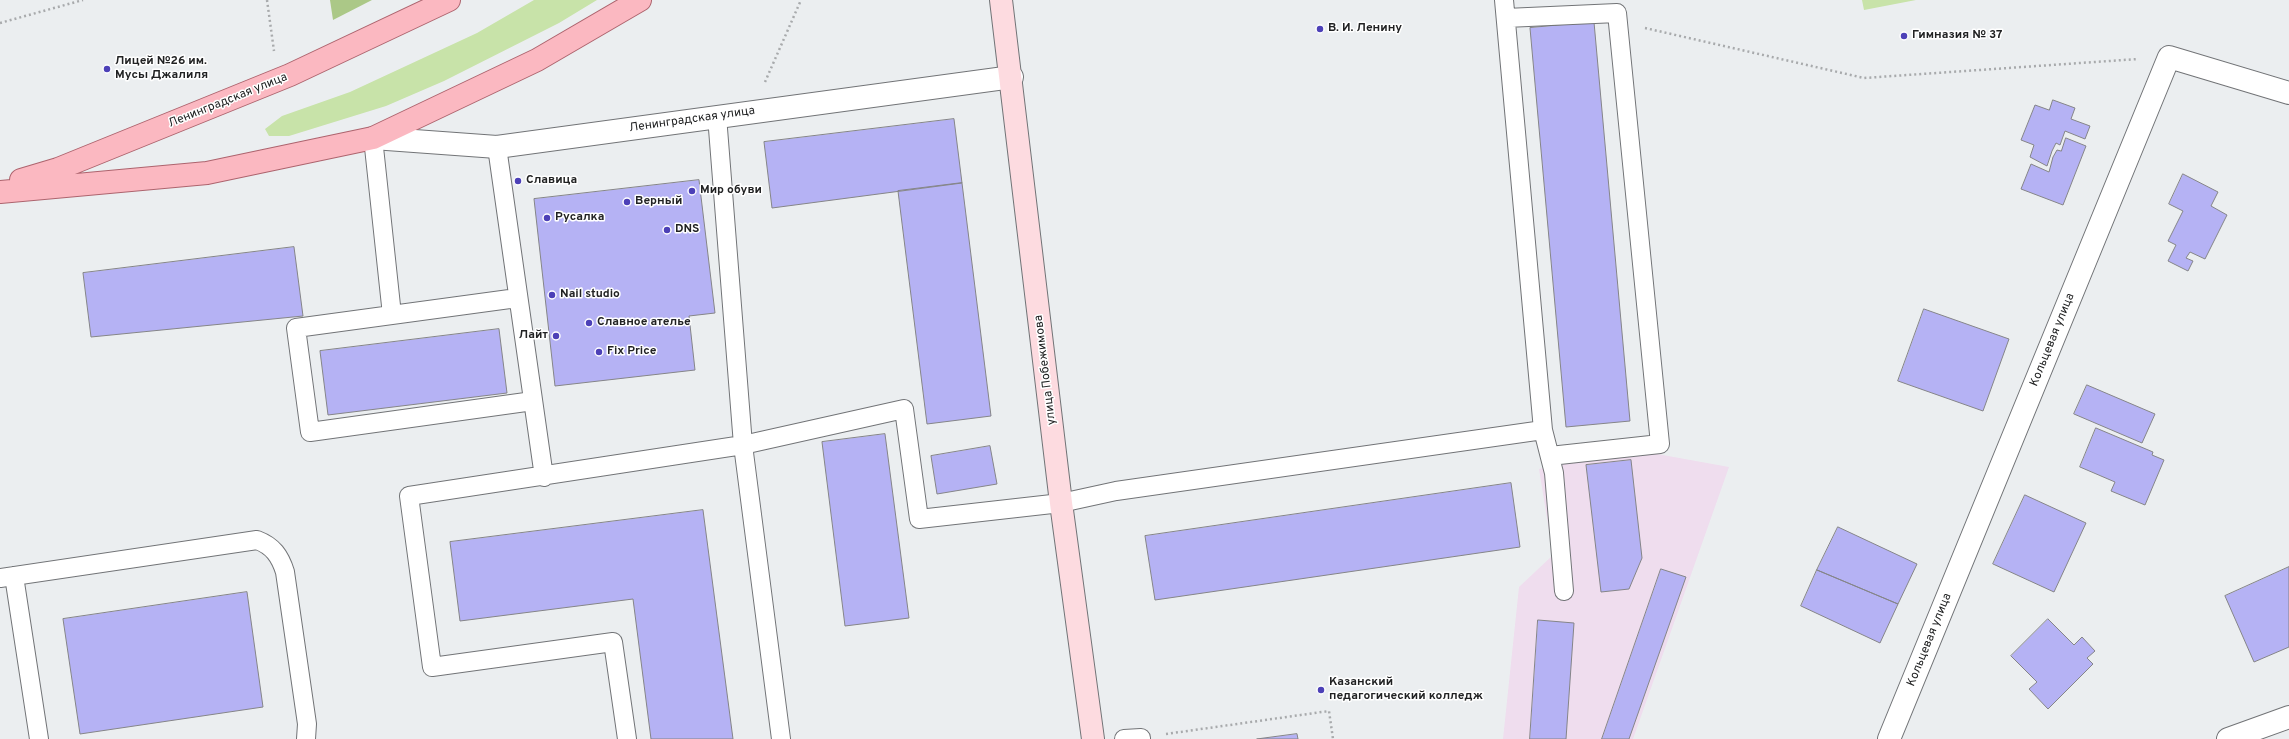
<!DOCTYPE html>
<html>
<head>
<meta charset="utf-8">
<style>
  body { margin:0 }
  canvas { display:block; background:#ebeef0 }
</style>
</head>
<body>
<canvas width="2289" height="739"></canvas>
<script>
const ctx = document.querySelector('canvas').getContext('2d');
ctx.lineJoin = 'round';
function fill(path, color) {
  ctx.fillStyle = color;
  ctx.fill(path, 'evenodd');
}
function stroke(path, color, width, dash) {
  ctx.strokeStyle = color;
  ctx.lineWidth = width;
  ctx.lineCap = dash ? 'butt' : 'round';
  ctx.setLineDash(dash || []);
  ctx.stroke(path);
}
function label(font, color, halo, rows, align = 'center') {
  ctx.font = font + ' Overpass,sans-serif';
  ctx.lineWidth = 3;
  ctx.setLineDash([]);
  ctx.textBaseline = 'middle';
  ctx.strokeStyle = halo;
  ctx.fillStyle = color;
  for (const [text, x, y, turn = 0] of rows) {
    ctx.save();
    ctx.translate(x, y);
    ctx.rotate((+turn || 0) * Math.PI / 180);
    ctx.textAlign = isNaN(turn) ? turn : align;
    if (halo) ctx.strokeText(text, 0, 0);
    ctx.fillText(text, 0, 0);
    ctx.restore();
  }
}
const industrial = new Path2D(`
  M1635 450 1729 467 1633 739H1503L1519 587 1553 555 1539 469Z`);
const green = new Path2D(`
  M534 0H597L559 23 444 81 386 106 289 136H269L265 129 282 116 350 92 477 33Z
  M1862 0H1916L1864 10Z`);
const forest = new Path2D(`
  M330 0H372L333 20Z`);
const building = new Path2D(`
  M1594 22 1630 421 1566 427 1530 28Z
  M2053 100 2075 108 2071 119 2090 126 2085 139 2065 131 2060 145 2056 143 2052 151 2047 166 2030 157 2034 145 2021 140 2035 105 2049 110Z
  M954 119 962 183 772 208 764 142Z
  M2066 138 2086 146 2063 205 2021 189 2031 164 2049 172 2053 157 2057 150 2061 151Z
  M2183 174 2218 192 2211 206 2227 215 2205 259 2190 252 2186 258 2193 261 2188 271 2168 261 2176 245 2168 241 2183 211 2169 204Z
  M699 180 715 313 689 316 695 370 555 386 534 199Z
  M962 183 991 416 927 424 898 191Z
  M294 247 303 316 91 337 83 273Z
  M1924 309 2009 339 1983 411 1898 381Z
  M499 329 507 393 328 415 320 351Z
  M2087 385 2155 414 2142 443 2074 414Z
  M2096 428 2153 452 2152 455 2164 460 2145 505 2111 491 2115 482 2080 467Z
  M885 434 909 618 845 626 822 442Z
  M990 446 997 484 937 494 931 456Z
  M1631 460 1642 558 1629 589 1601 592 1586 465Z
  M1511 483 1520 547 1155 600 1145 536Z
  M2025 495 2086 523 2054 592 1993 564Z
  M703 510 733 739H651L633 599 460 621 450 542Z
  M1838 527 1917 564 1898 604 1817 570Z
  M2289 567V647L2254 662 2225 596Z
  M1661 569 1686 577 1629 739H1602Z
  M1817 570 1898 604 1880 643 1801 606Z
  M247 592 263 707 80 734 63 619Z
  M2048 619 2074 645 2082 637 2095 651 2087 658 2093 664 2048 709 2029 689 2037 682 2011 656Z
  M1538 620 1574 623 1566 739H1530Z
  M1297 734 1298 739H1257Z`);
const path = new Path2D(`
  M267 0 274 51
  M0 23 83 0
  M1645 28 1864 78 2138 59
  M765 82 801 0
  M1166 734 1329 711 1333 739`);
const lane = new Path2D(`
  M1506 18 1617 13 1660 444 1550 456
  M717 116 743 445 781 739
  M373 138 392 315
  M497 147 544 477
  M517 298 296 328 310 432 533 401
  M1543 430 1554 473 1564 591
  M14 576 39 739
  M0 578 257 540C273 546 280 556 285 572L307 724 306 739
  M627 739 613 642 432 667 409 496 743 445 904 409 919 519 1061 503 1116 491 1543 430 1504 0
  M1124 739 1141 738`);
const street = new Path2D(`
  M373 138 497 147 1012 77
  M1889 739 2169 57 2289 93
  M2228 739 2289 717`);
const secondary = new Path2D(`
  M1001 0 1061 503 1093 739`);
const primary = new Path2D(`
  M21 180 58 169 290 75 449 0
  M0 192 207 173 373 138 537 60 640 0`);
const markers = [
  [1320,29,4,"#4c40b7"],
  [1904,36,4,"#4c40b7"],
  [107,69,4,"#4c40b7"],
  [518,181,4,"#4c40b7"],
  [692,191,4,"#4c40b7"],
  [627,202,4,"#4c40b7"],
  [547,218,4,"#4c40b7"],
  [667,230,4,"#4c40b7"],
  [552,295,4,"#4c40b7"],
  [589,323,4,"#4c40b7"],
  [556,336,4,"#4c40b7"],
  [599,352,4,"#4c40b7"],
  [1321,690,4,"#4c40b7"]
];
const poiNames = [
  ["В. И. Ленину",1328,29],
  ["Гимназия № 37",1912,36],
  ["Лицей №26 им.",115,62],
  ["Мусы Джалиля",115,76],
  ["Славица",526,181],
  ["Мир обуви",700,191],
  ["Верный",635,202],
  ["Русалка",555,218],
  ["DNS",675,230],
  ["Nail studio",560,295],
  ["Славное ателье",597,323],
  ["Лайт",548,336,"right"],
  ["Fix Price",607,352],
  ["Казанский",1329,683],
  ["педагогический колледж",1329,697]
];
const streetNames = [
  ["Ленинградская улица",228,101,-22],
  ["Ленинградская улица",692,120,-8],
  ["Кольцевая улица",2053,340,-68],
  ["улица Побежимова",1046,370,-97],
  ["Кольцевая улица",1930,640,-68]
];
fill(industrial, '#efddee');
fill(green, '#c8e3a9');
fill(forest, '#abc887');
fill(building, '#b5b2f4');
stroke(building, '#858588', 1);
stroke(lane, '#727477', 20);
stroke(street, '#727477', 24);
stroke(secondary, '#727477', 24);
stroke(primary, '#ad646e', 24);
stroke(path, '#a8aaac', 2.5, [2, 3]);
stroke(lane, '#fff', 18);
stroke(street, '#fff', 22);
stroke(secondary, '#fddbe0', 22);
stroke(primary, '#fbb8c1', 22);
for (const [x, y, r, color] of markers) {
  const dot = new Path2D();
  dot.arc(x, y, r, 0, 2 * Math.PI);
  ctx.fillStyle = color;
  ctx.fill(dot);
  stroke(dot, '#fff', 1.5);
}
label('bold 12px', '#212223', '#fff', poiNames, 'left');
label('12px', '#212223', '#fff', streetNames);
</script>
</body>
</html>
